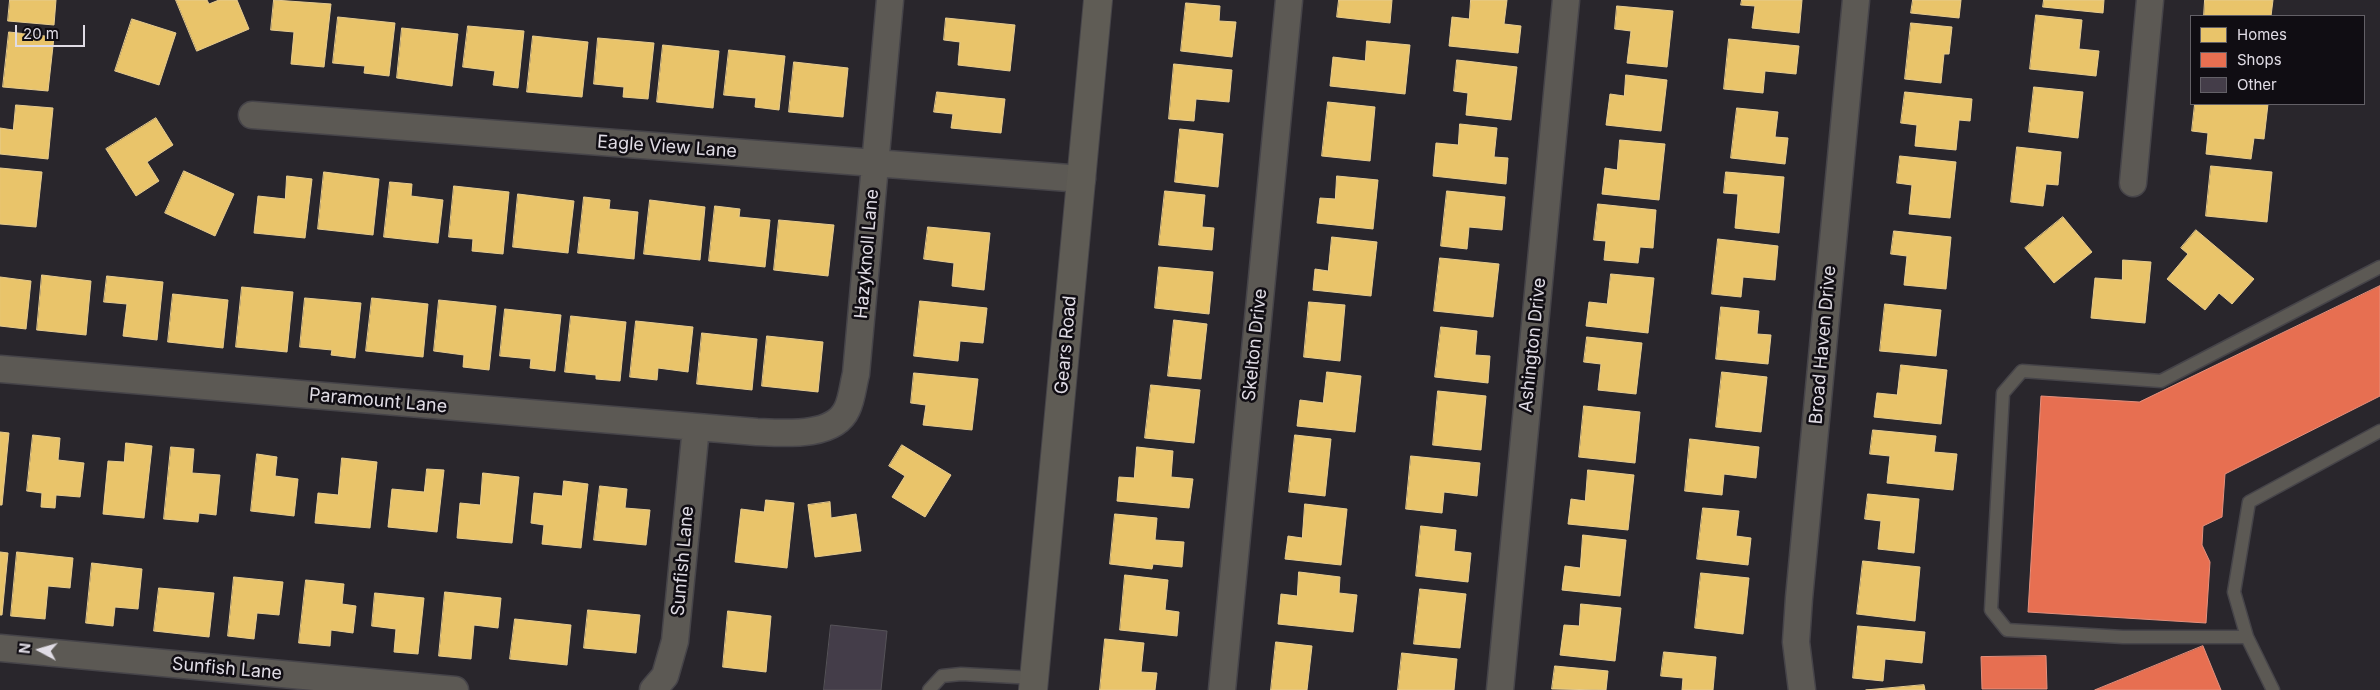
<!DOCTYPE html>
<html>
<head>
<meta charset="utf-8">
<style>
  body { margin:0 }
  #map { position:relative; width:2380px; height:690px; overflow:hidden; background:#29262c; font-family:Inter,sans-serif }
  canvas { display:block }
  .legend { position:absolute; left:2190px; top:15px; width:175px; height:90px; box-sizing:border-box; background:#100d13; border:1px solid #636067; margin:0; padding:6px 9px; list-style:none; font-size:15px; color:#e0dce5 }
  .legend li { display:flex; align-items:center; gap:10px; height:25px }
  .legend b { width:25px; border:1px solid #636067 }
  .north { position:absolute; left:15px; top:625px; width:50px; height:50px; -webkit-text-stroke:4px #100d13; paint-order:stroke; rotate:276deg; font-size:14px; font-weight:700; line-height:20px; text-align:center; color:#e0dce5 }
  .north::after { content:''; display:block; margin:auto; width:18px; height:22px; background:#e0dce5; clip-path:polygon(50% 0,100% 100%,50% 72%,0 100%) }
  .scale { position:absolute; left:15px; top:25px; width:70px; height:22px; box-sizing:border-box; border:2px solid #e0dce5; border-top:0; padding-left:6px; font-size:15px; line-height:18px; white-space:nowrap; color:#e0dce5; -webkit-text-stroke:4px #100d13; paint-order:stroke }
</style>
</head>
<body>
<div id="map">
<canvas width="2380" height="690"></canvas>
<ul class="legend">
<li><b style="height:14px;background:#e9c46a"></b>Homes</li>
<li><b style="height:14px;background:#e76f51"></b>Shops</li>
<li><b style="height:14px;background:#443d49"></b>Other</li>
</ul>
<div class="north">N</div>
<div class="scale">20 m</div>
</div>
<script>
const ctx = document.querySelector('canvas').getContext('2d');
ctx.lineJoin = 'round';
function fill(path, color) {
  ctx.fillStyle = color;
  ctx.fill(path, 'evenodd');
}
function stroke(path, color, width, dash) {
  ctx.strokeStyle = color;
  ctx.lineWidth = width;
  ctx.lineCap = dash ? 'butt' : 'round';
  ctx.setLineDash(dash || []);
  ctx.stroke(path);
}
function label(font, color, halo, rows, align = 'center') {
  ctx.font = font + ' Inter,sans-serif';
  ctx.lineWidth = 5;
  ctx.setLineDash([]);
  ctx.textBaseline = 'middle';
  ctx.strokeStyle = halo;
  ctx.fillStyle = color;
  for (const [text, x, y, turn = 0] of rows) {
    ctx.save();
    ctx.translate(x, y);
    ctx.rotate((+turn || 0) * Math.PI / 180);
    ctx.textAlign = isNaN(turn) ? turn : align;
    if (halo) ctx.strokeText(text, 0, 0);
    ctx.fillText(text, 0, 0);
    ctx.restore();
  }
}
const homes = new Path2D(`
  M10 0H56L54 25 8 21Z
  M176 0H207L209 4 219 0H237L249 29 197 51Z
  M274 0 331 4 324 67 291 64 294 32 271 30Z
  M1339 0H1392L1390 23 1337 17Z
  M1471 0H1507L1504 24 1521 26 1518 53 1449 46 1452 17 1469 19Z
  M1742 0H1802L1799 33 1752 28 1755 6 1741 5Z
  M1913 0H1961L1959 18 1911 13Z
  M2044 0H2104L2103 13 2043 7Z
  M2205 0H2273L2271 16H2204Z
  M1186 3 1220 6 1219 21 1236 22 1232 57 1181 51Z
  M1617 6 1673 11 1667 67 1627 63 1631 31 1615 29Z
  M2036 15 2082 20 2079 49 2099 51 2096 76 2030 69Z
  M338 17 395 23 389 76 364 73 365 66 333 63Z
  M946 18 1015 25 1010 71 958 65 960 42 944 40Z
  M132 19 176 33 159 85 115 71Z
  M1911 23 1952 27 1949 54H1944L1941 83 1905 79Z
  M468 26 524 31 518 88 493 85 495 71 463 67Z
  M402 28 458 34 452 86 397 78Z
  M9 32 54 37 48 91 3 87Z
  M533 36 588 42 582 97 527 92Z
  M598 38 654 43 648 99 623 97 624 87 594 84Z
  M1729 39 1799 46 1796 74 1765 71 1763 93 1724 89Z
  M1367 41 1410 45 1405 94 1330 86 1333 57 1365 61Z
  M663 45 719 51 713 108 657 102Z
  M729 50 785 56 779 110 755 107 756 98 724 95Z
  M1457 60 1517 67 1511 120 1466 115 1468 93 1454 91Z
  M794 62 848 68 843 117 789 112Z
  M1174 64 1232 70 1229 102 1196 99 1194 121 1169 119Z
  M1626 75 1667 80 1661 131 1606 125 1610 94 1624 96Z
  M2034 87 2083 92 2078 138 2029 132Z
  M937 92 1005 99 1001 133 951 128 953 114 934 112Z
  M1905 92 1972 99 1970 121 1959 120 1956 150 1915 146 1917 125 1901 123Z
  M1328 102 1375 107 1370 161 1322 156Z
  M2195 104H2268L2264 139 2254 138 2251 159 2206 154 2208 133 2192 131Z
  M16 105 53 108 48 159 0 154V128L13 130Z
  M1737 108 1778 112 1775 137 1788 138 1785 164 1731 158Z
  M156 118 173 145 147 162 159 181 136 196 106 149Z
  M1460 124 1497 128 1494 157 1508 158 1506 184 1433 176 1436 143 1458 145Z
  M1180 129 1223 134 1218 187 1175 182Z
  M1620 140 1665 144 1659 200 1602 194 1605 168 1617 170Z
  M2017 147 2061 152 2058 185 2046 184 2043 206 2011 202Z
  M1900 156 1956 162 1950 218 1909 214 1912 185 1897 183Z
  M2211 166 2272 172 2267 222 2206 216Z
  M0 168 42 172 36 227 0 224Z
  M184 171 234 194 215 236 165 213Z
  M324 172 379 179 373 235 318 229Z
  M1726 172 1784 177 1779 233 1735 228 1738 194 1724 193Z
  M287 176 312 179 305 238 254 233 258 196 285 199Z
  M1337 176 1378 180 1373 229 1317 223 1320 198 1335 199Z
  M390 182 412 184 411 196 443 200 438 243 384 237Z
  M454 186 509 192 503 254 472 251 473 239 449 237Z
  M1165 191 1205 195 1202 227 1214 228 1212 250 1159 245Z
  M1447 191 1505 197 1502 230 1469 227 1467 249 1441 246Z
  M518 194 574 201 568 253 513 247Z
  M584 197 610 200 609 209 638 212 634 259 578 253Z
  M650 200 705 207 700 260 644 254Z
  M1598 204 1656 210 1653 248 1640 247 1638 263 1604 260 1606 241 1594 240Z
  M715 206 740 209 739 217 770 220 765 267 709 261Z
  M2063 217 2092 252 2054 283 2025 248Z
  M779 220 834 225 828 276 774 270Z
  M928 227 990 233 984 290 952 286 954 263 924 259Z
  M2196 230 2254 279 2232 304 2219 293 2205 310 2167 279 2188 254 2181 248Z
  M1894 231 1951 237 1946 289 1904 285 1907 256 1891 254Z
  M1332 237 1377 242 1371 296 1313 290 1315 269 1328 271Z
  M1718 239 1778 246 1775 280 1743 277 1741 297 1712 294Z
  M1440 258 1499 264 1493 317 1434 311Z
  M2123 260 2151 262 2145 323 2091 318 2095 278 2122 280Z
  M1159 267 1213 272 1209 314 1155 308Z
  M1611 274 1654 278 1648 333 1586 326 1589 302 1607 304Z
  M42 275 91 281 86 335 37 330Z
  M107 276 163 282 157 340 123 336 127 304 104 302Z
  M0 277 31 281 26 329 0 326Z
  M242 287 293 292 287 352 236 347Z
  M173 294 228 300 223 348 168 342Z
  M305 298 361 303 355 358 331 355 332 350 300 347Z
  M372 298 428 304 423 357 366 351Z
  M439 300 496 306 489 370 463 367 464 355 434 351Z
  M920 301 987 308 983 343 960 341 958 361 914 356Z
  M1309 302 1345 305 1340 361 1304 357Z
  M1885 304 1941 310 1936 356 1880 351Z
  M1721 307 1759 311 1757 334 1771 335 1768 364 1716 359Z
  M505 309 561 315 555 371 530 368 531 359 500 356Z
  M571 316 626 322 620 381 596 379V375L565 372Z
  M1174 320 1207 324 1201 379 1168 376Z
  M636 321 693 327 688 372 658 368 657 380 630 377Z
  M1441 327 1477 331 1475 355 1490 356 1488 383 1435 377Z
  M702 333 757 339 752 390 697 384Z
  M767 336 823 342 818 392 762 386Z
  M1587 337 1642 343 1636 394 1598 390 1601 364 1584 362Z
  M1901 365 1947 370 1941 424 1874 417 1877 393 1897 395Z
  M1327 372 1361 376 1355 432 1297 426 1300 400 1323 403Z
  M1722 372 1767 377 1761 432 1716 427Z
  M914 373 978 379 972 430 923 425 926 405 911 403Z
  M1151 385 1200 390 1194 443 1145 438Z
  M1438 391 1486 396 1481 450 1433 445Z
  M1584 406 1640 412 1635 463 1579 457Z
  M1873 430 1936 436 1934 452 1957 454 1953 490 1887 483 1890 456 1870 454Z
  M0 432 9 433 2 505H0Z
  M33 435 60 438 58 460 84 463 80 497 56 495 55 508 41 507 42 493 27 491Z
  M1295 435 1331 439 1325 496 1289 492Z
  M1690 439 1759 447 1756 478 1724 474 1722 495 1685 491Z
  M126 443 152 446 144 518 103 514 108 461 124 462Z
  M902 445 951 475 925 517 892 497 905 476 889 466Z
  M171 447 194 449 192 473 220 475 216 515 199 513 198 522 164 519Z
  M1137 447 1173 451 1171 477 1193 479 1189 508 1117 501 1119 477 1134 478Z
  M257 454 277 457 275 476 298 479 294 516 251 511Z
  M1411 456 1480 463 1477 496 1444 492 1442 513 1406 509Z
  M342 458 377 462 370 528 315 523 318 493 338 495Z
  M427 469 444 470 437 532 388 527 392 489 424 492Z
  M1588 470 1634 475 1628 530 1568 524 1571 499 1585 501Z
  M483 473 519 477 512 543 457 538 460 503 480 505Z
  M564 481 588 484 581 548 542 544 544 525 531 523 534 493 562 496Z
  M600 486 627 489 625 508 650 510 646 545 594 540Z
  M1868 494 1919 499 1914 553 1878 549 1881 521 1865 519Z
  M766 500 794 503 787 568 735 562 741 509 764 512Z
  M830 502 831 518 856 514 861 551 815 557 808 505Z
  M1305 504 1347 509 1341 565 1285 559 1288 536 1302 538Z
  M1703 508 1739 511 1736 536 1751 538 1748 565 1697 559Z
  M1115 514 1157 518 1155 540 1184 542 1182 567 1153 564 1152 569 1110 564Z
  M1421 526 1456 530 1454 551 1471 553 1468 582 1416 576Z
  M1583 535 1626 540 1620 596 1562 590 1565 566 1580 568Z
  M0 552 8 553 2 615H0Z
  M17 552 73 558 70 588 48 586 45 619 11 616Z
  M1863 561 1920 567 1915 621 1857 614Z
  M92 563 142 569 138 609 115 607 113 626 86 623Z
  M1299 572 1340 577 1339 593 1357 595 1353 632 1278 624 1281 594 1297 596Z
  M1701 573 1749 578 1743 634 1695 628Z
  M1125 575 1168 580 1165 610 1179 612 1177 636 1120 630Z
  M234 577 283 582 279 615 257 613 254 639 228 636Z
  M306 580 344 584 342 604 356 606 353 633 331 630 330 646 299 643Z
  M159 588 214 593 209 637 154 631Z
  M1420 589 1466 594 1460 648 1414 644Z
  M445 592 501 598 498 628 474 625 471 659 439 656Z
  M375 593 424 598 418 654 394 652 396 629 372 626Z
  M1581 604 1621 608 1615 661 1560 655 1564 625 1579 626Z
  M588 610 640 615 636 653 584 648Z
  M728 611 771 616 766 672 723 667Z
  M515 619 571 625 567 665 510 659Z
  M1858 626 1925 632 1922 663 1885 659 1883 681 1853 678Z
  M1105 639 1144 643 1141 672 1157 673 1155 690H1100Z
  M1276 642 1312 646 1307 690H1271Z
  M1664 652 1716 657 1713 690H1682L1683 678 1661 676Z
  M1402 653 1457 659 1454 690H1398Z
  M1555 666 1608 671 1606 690 1552 689Z
  M1924 685 1925 690H1866Z`);
const shops = new Path2D(`
  M2380 286V396L2225 474 2222 517 2203 526 2202 545 2210 562 2206 623 2028 612 2041 396 2139 402Z
  M2203 646 2221 690H2095Z
  M2046 656 2047 689H1982L1981 657Z`);
const building = new Path2D(`
  M831 625 887 631 881 690H824Z`);
const service = new Path2D(`
  M2247 637H2123L2007 630 1991 610 2003 393 2022 371 2161 381 2380 267
  M929 690 942 676 961 674 1035 678
  M2273 690 2247 637 2234 592 2249 502 2380 431`);
const minor = new Path2D(`
  M252 115 1082 179
  M2133 183 2150 0
  M0 369 757 432C783 433 834 438 847 409 852 399 853 385 856 374L890 0
  M0 648 455 690
  M653 690 665 676 675 641 696 427
  M1222 690 1289 0
  M1500 690 1566 0
  M1802 690 1796 642 1799 598 1856 0`);
const secondary = new Path2D(`
  M1033 690 1098 0`);
const streetNames = [
  ["Eagle View Lane",667,147,4],
  ["Hazyknoll Lane",867,254,-85],
  ["Gears Road",1066,345,-85],
  ["Skelton Drive",1255,345,-84],
  ["Ashington Drive",1533,345,-84],
  ["Broad Haven Drive",1823,345,-85],
  ["Paramount Lane",378,401,5],
  ["Sunfish Lane",683,561,-85],
  ["Sunfish Lane",227,669,5]
];
fill(homes, '#e9c46a');
stroke(homes, '#e6cb8f', 1);
fill(shops, '#e76f51');
stroke(shops, '#e5907d', 1);
fill(building, '#443d49');
stroke(building, '#565359', 1);
stroke(service, '#464449', 15);
stroke(minor, '#464449', 29);
stroke(secondary, '#464449', 30);
stroke(service, '#5c5954', 12);
stroke(minor, '#5c5954', 26);
stroke(secondary, '#5f5c55', 28);
label('18px', '#e0dce5', '#100d13', streetNames);
</script>
</body>
</html>
